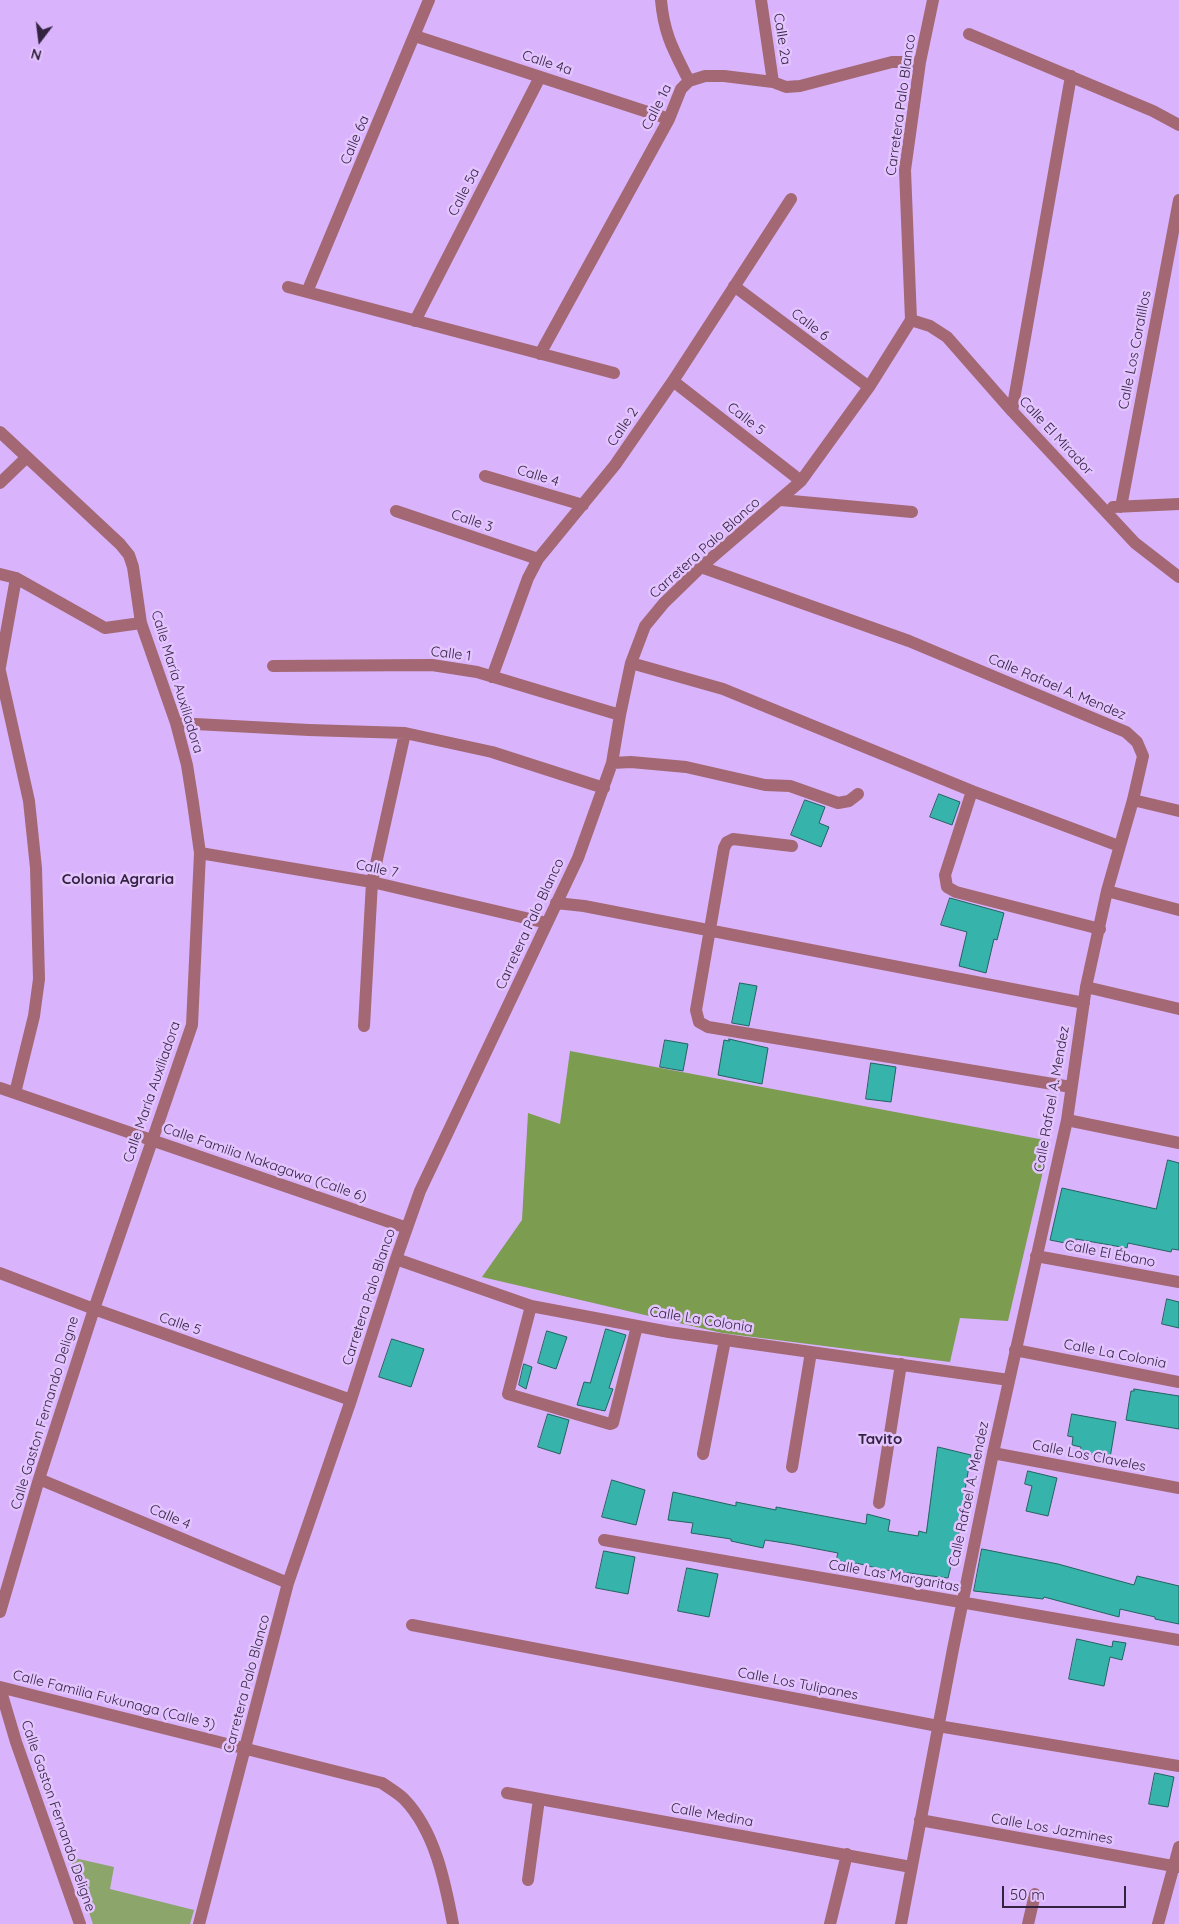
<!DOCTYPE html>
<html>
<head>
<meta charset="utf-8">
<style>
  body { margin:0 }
  #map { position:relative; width:1179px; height:1924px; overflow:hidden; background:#d9b3fc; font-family:Quicksand,sans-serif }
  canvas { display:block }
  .north { position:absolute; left:15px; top:15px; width:50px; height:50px; -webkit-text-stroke:4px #e3c4ff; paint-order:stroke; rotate:195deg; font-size:14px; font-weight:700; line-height:20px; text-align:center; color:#332340 }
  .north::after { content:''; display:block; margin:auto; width:18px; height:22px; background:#332340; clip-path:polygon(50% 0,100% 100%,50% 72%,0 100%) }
  .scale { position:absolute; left:1002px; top:1886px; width:124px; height:22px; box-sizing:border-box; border:2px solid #332340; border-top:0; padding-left:6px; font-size:15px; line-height:18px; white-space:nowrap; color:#332340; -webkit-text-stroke:4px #e3c4ff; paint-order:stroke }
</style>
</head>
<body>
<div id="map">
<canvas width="1179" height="1924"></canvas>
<div class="north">N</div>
<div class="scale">50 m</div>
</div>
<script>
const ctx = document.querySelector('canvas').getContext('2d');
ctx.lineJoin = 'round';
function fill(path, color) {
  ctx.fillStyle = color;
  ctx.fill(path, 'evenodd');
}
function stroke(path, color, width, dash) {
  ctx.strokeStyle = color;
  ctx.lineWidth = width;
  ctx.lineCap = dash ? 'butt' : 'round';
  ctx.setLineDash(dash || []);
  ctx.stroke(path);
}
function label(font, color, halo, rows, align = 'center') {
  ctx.font = font + ' Quicksand,sans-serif';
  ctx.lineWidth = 5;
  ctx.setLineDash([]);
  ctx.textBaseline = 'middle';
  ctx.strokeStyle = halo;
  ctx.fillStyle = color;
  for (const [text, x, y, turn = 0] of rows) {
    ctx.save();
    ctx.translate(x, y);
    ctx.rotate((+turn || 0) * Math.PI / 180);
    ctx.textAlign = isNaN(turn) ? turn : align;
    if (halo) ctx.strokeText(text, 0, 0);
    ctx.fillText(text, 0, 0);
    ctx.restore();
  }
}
const green = new Path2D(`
  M70 1857 114 1867 110 1889 194 1910 190 1924H93Z`);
const forest = new Path2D(`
  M570 1051 1050 1141 1008 1321 960 1318 950 1362 722 1333 482 1277 522 1220 528 1113 560 1124Z`);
const building = new Path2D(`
  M939 794 960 802 952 825 930 817Z
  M805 800 825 807 819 823 829 827 821 847 791 835Z
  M950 898 1004 913 997 940 994 939 986 973 959 966 967 932 941 925Z
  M740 983 757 986 749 1026 732 1023Z
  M729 1039 768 1048 762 1084 718 1075 724 1040 729 1041Z
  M665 1040 688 1044 683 1071 660 1067Z
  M871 1063 896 1067 891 1102 866 1099Z
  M1168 1160 1179 1163V1250L1172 1249 1171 1252 1128 1243 1127 1248 1076 1239 1075 1245 1050 1240 1062 1188 1156 1209Z
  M1167 1299 1179 1302V1328L1162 1324Z
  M606 1329 626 1335 609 1388 613 1389 605 1411 577 1405 584 1382 590 1383Z
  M547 1331 567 1337 556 1369 538 1363Z
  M392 1339 424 1349 411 1387 379 1377Z
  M524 1364 532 1367 526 1389 519 1385Z
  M1134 1389 1179 1396V1429L1126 1420 1131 1391H1134Z
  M548 1414 569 1420 560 1454 538 1447Z
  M1072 1414 1116 1422 1110 1458 1080 1452 1081 1447 1072 1445 1073 1437 1068 1436Z
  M938 1447 971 1455 965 1490 964 1529H960L948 1578 885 1570 856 1563V1565L836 1560 838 1553 791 1544 765 1540 763 1548 731 1541V1539L691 1533 693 1523 668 1520 673 1492 736 1506V1502L776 1510V1507L866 1524 867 1514 890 1520 888 1531 918 1536 919 1531 926 1533Z
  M1028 1471 1057 1478 1048 1516 1026 1511 1032 1486 1025 1484Z
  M612 1480 645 1490 636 1525 602 1517Z
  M982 1549 1058 1564 1134 1585 1137 1576 1179 1586V1624L1155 1619V1617L1120 1609 1119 1617 1044 1597 1043 1599 974 1591Z
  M604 1551 635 1557 628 1594 596 1588Z
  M687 1568 718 1574 709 1617 678 1611Z
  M1077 1639 1112 1647 1113 1641 1126 1643 1122 1660 1110 1657 1104 1686 1069 1679Z
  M1155 1773 1174 1777 1168 1807 1149 1804Z`);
const minor = new Path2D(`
  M661 0C664 35 674 51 689 81
  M761 0 773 82
  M969 34 1153 111 1179 125
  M415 36 669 119
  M734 286 869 387
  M288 287 614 373
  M307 292 429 0
  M911 320 930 326 947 337 1012 411 1135 543 1179 577
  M415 321 540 77
  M540 354 669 119 681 89 689 81 705 76H724L773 82 786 87 800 86 892 62H920
  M673 381 801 481
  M1012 411 1071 76
  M0 432 120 544 129 555 133 567 141 623 176 723 187 765 193 803 200 853 192 1025 94 1309 39 1479 0 1612
  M485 476 583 505
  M0 483 27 457
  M781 500 912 512
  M1113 507 1179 504
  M1121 507 1179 200
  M396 511 538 559
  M701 567 909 641 1126 732 1137 742 1143 756 1133 800 1107 891 1086 987 1067 1120 993 1453 953 1649 901 1924
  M0 574 16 578 105 628 141 623
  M631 663 723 689 972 791 1119 846
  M273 666 432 665 477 672 620 715
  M0 667 16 578
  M0 671 29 801 36 868 39 979 34 1016 15 1093
  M492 677 528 578 538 559 615 465 673 381 791 199
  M176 723 309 730 405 733 492 752 604 788
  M612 763 631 762 686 767 765 785 790 786 838 803 849 801 858 794
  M972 791 945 875 947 887 956 892 1100 929
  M1133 800 1179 811
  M792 846 733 839 727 842 724 848 696 1010 699 1022 708 1027 1071 1087
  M200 853 372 882 547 923
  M1107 891 1179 910
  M556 903 584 906 1084 1003
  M1086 987 1179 1009
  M364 1026 372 882 405 733
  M0 1088 407 1228
  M1067 1120 1179 1143
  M1036 1256 1179 1282
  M396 1259 531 1306 669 1332 1009 1380
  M0 1273 94 1309 351 1400
  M531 1306 508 1394 610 1424 613 1423 637 1326
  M1015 1350 1179 1382
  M993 1453 1179 1488
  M703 1454 725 1340
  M792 1467 811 1352
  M39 1479 288 1583
  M879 1503 901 1364
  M604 1540 1179 1640
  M412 1625 938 1726 1179 1766
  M0 1687 382 1783C389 1788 398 1793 404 1799 435 1831 445 1882 453 1924
  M0 1688 16 1742 80 1924
  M507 1793 911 1867
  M920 1820 1179 1867
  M528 1880 539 1799
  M199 1924 288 1583 351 1400 396 1259 420 1191 578 858 612 763 620 715 631 663 645 626 664 603 701 567 801 481 869 387 911 320 905 170 920 62 933 0
  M830 1924 847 1854
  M1028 1924 1035 1894
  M1158 1924 1179 1847`);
const streetNames = [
  ["Calle 2a",782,39,81],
  ["Calle 4a",547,63,18],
  ["Carretera Palo Blanco",901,105,-82],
  ["Calle 1a",657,107,-63],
  ["Calle 6a",355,140,-67],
  ["Calle 5a",464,192,-63],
  ["Calle 6",810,325,37],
  ["Calle Los Coralillos",1135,350,-79],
  ["Calle 5",746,419,38],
  ["Calle 2",623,427,-56],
  ["Calle El Mirador",1056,436,47],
  ["Calle 4",538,476,17],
  ["Calle 3",472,521,19],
  ["Carretera Palo Blanco",705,548,-42],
  ["Calle 1",451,654,7],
  ["Calle María Auxiliadora",177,682,73],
  ["Calle Rafael A. Mendez",1057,687,23],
  ["Calle 7",377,869,12],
  ["Carretera Palo Blanco",530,924,-65],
  ["Calle María Auxiliadora",152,1092,-71],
  ["Calle Rafael A. Mendez",1052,1099,-80],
  ["Calle Familia Nakagawa (Calle 6)",265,1163,19],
  ["Calle El Ébano",1110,1254,11],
  ["Carretera Palo Blanco",369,1297,-72],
  ["Calle La Colonia",701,1320,9],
  ["Calle 5",180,1324,19],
  ["Calle La Colonia",1115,1354,11],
  ["Calle Gaston Fernando Deligne",45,1413,-73],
  ["Calle Los Claveles",1089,1456,11],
  ["Calle Rafael A. Mendez",969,1494,-78],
  ["Calle 4",170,1517,23],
  ["Calle Las Margaritas",894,1576,10],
  ["Carretera Palo Blanco",247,1684,-75],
  ["Calle Los Tulipanes",798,1684,11],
  ["Calle Familia Fukunaga (Calle 3)",114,1700,14],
  ["Calle Medina",712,1815,10],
  ["Calle Gaston Fernando Deligne",58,1816,71],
  ["Calle Los Jazmines",1052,1829,10]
];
const neighbourhoodNames = [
  ["Colonia Agraria",118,879],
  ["Tavito",880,1439]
];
fill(green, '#8ba56a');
fill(forest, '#7c9c50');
fill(building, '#36b3aa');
stroke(building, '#24635e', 1);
stroke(minor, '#a36873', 12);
label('14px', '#332340', '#e3c4ff', streetNames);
label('bold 15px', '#332340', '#e3c4ff', neighbourhoodNames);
</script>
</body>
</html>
